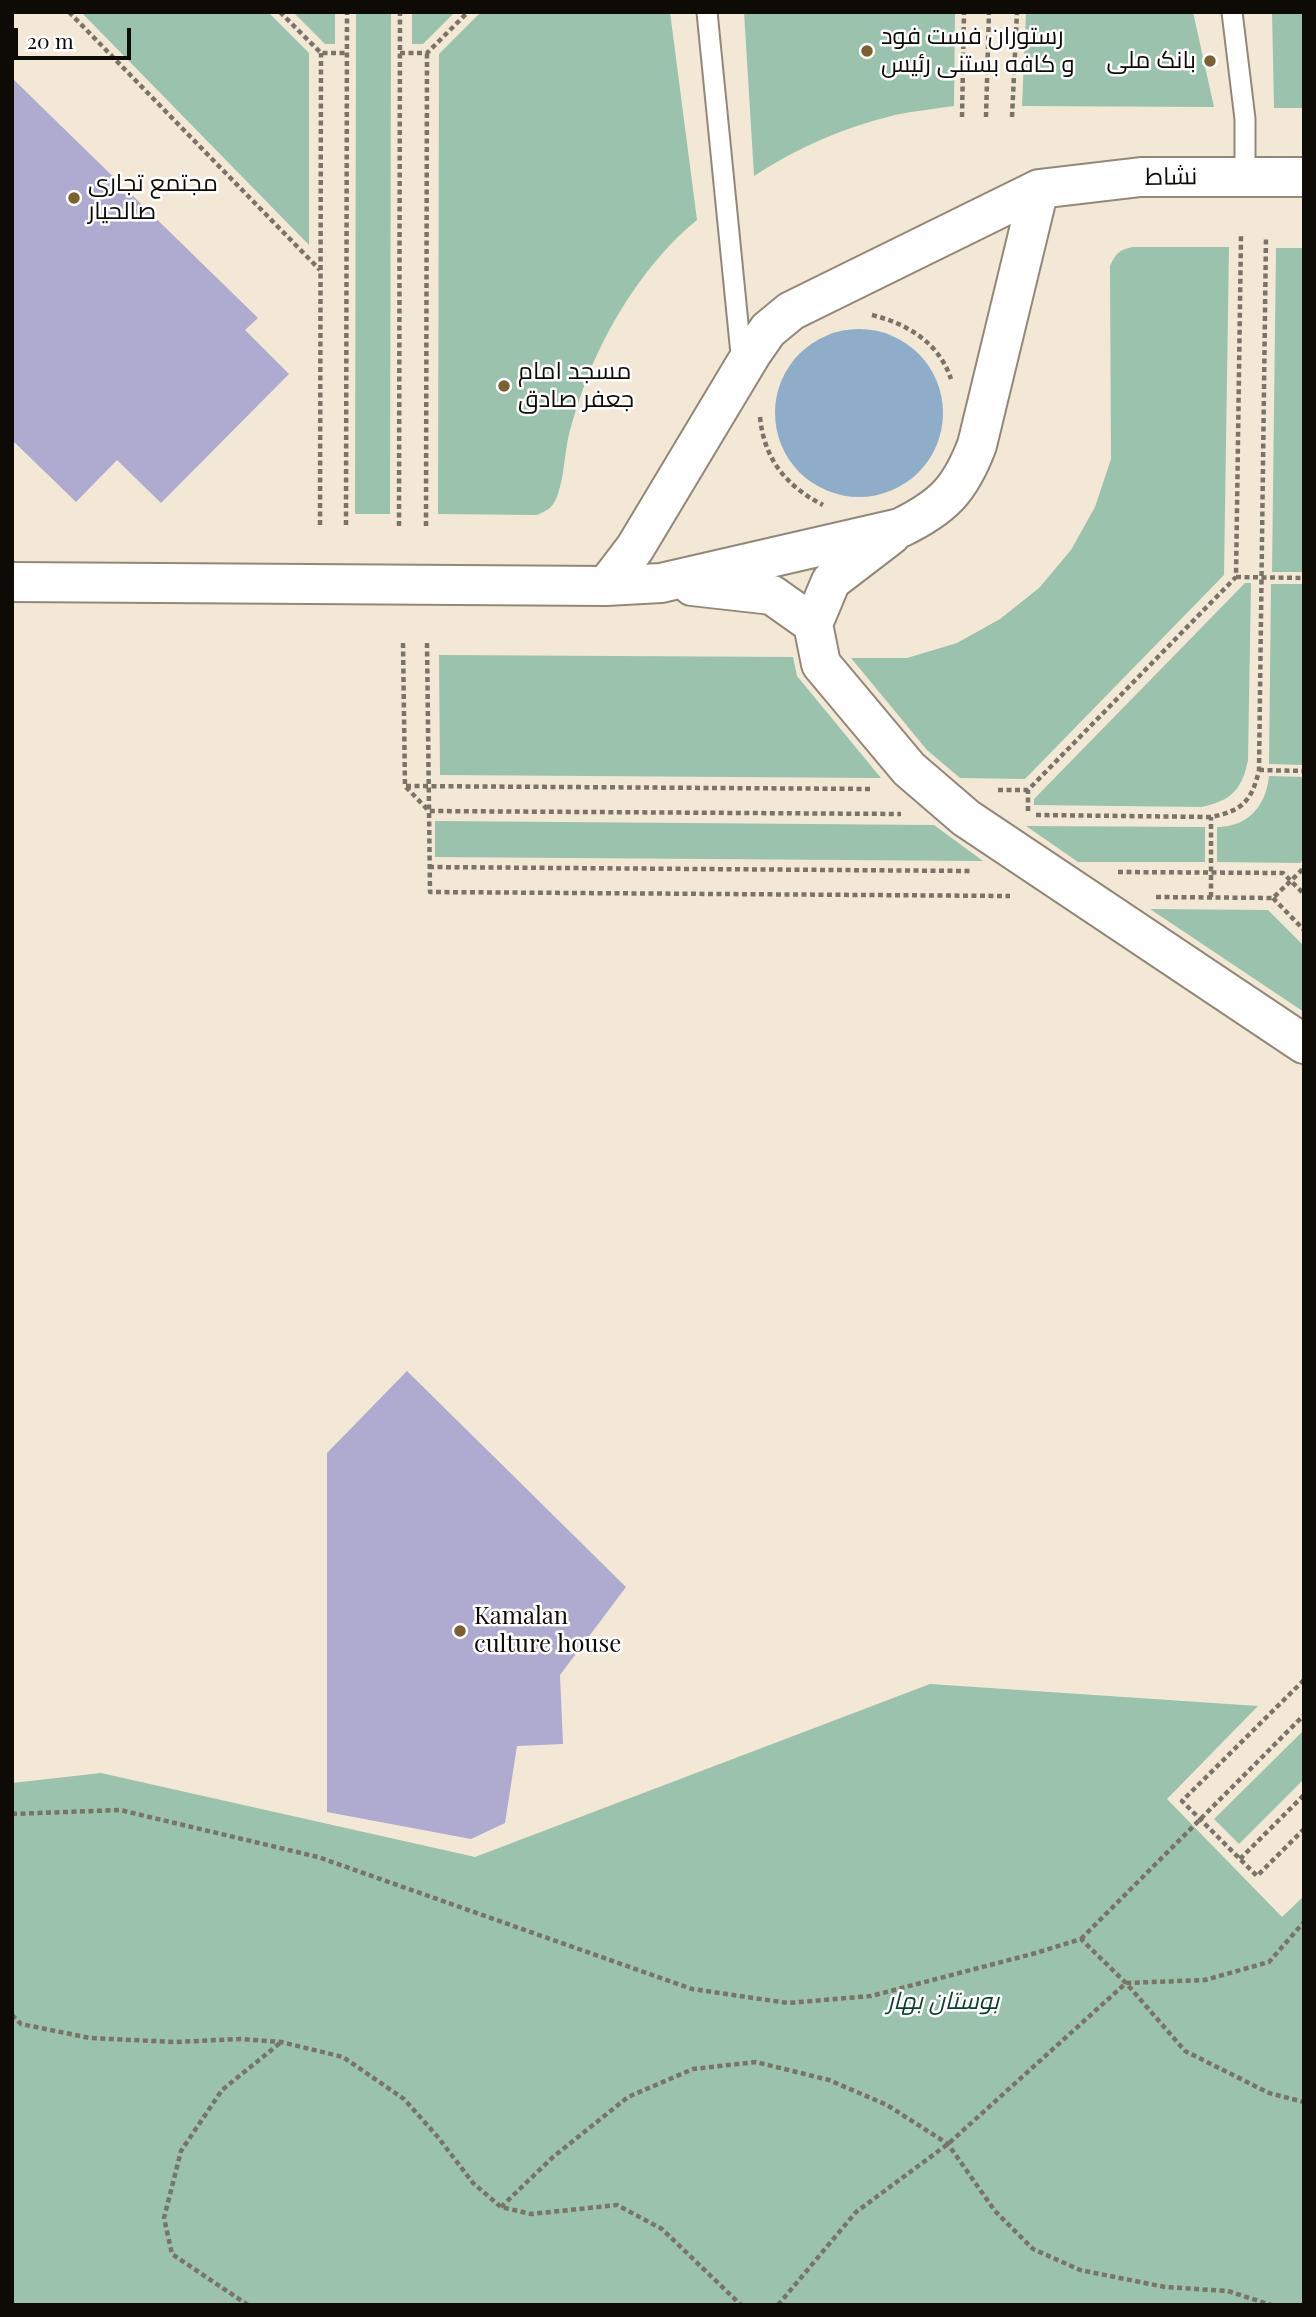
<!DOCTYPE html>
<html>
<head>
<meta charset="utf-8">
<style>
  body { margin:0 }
  #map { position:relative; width:1316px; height:2317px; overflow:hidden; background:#f3e8d6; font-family:"Playfair Display",serif }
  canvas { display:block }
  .frame { position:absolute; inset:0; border:14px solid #0e0b06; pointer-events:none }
  .scale { position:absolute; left:14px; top:28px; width:117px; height:32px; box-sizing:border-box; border:4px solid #0e0b06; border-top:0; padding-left:9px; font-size:21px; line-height:24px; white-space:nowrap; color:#0e0b06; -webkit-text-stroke:5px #fff; paint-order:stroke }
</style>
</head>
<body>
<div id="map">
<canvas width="1316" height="2317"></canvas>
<div class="frame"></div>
<div class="scale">20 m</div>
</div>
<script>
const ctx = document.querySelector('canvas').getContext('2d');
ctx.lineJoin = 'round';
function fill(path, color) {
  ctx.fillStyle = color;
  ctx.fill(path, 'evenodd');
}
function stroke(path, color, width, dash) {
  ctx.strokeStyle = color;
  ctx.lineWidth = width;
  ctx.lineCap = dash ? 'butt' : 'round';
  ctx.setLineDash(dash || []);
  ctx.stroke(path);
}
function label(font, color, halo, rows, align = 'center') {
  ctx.font = font + ' "Playfair Display",Cairo,serif';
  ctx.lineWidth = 5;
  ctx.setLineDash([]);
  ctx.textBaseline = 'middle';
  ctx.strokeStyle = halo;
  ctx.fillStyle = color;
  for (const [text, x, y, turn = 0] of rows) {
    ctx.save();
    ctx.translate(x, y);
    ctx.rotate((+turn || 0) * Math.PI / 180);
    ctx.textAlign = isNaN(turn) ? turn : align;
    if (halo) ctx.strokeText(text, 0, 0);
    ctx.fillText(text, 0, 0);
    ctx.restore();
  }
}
const green = new Path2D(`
  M81 12H268L309 53V245Z
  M293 12H335V44H325Z
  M356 12H391L390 514H355Z
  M412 12H455L423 44H412Z
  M481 12H670L697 220C649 259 610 320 587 378 580 396 574 415 569 434 564 454 564 492 551 507 548 510 541 513 537 515L438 514 439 54Z
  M744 12H955L954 106C934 109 914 111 895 115 844 127 797 148 754 176Z
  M1026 12H1193L1214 107 1022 106Z
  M1272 12H1304V108H1274Z
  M1133 247H1229L1224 575 1025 779 960 778 927 750 851 658H907L957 643 1000 619 1039 588 1071 550 1095 507 1111 459 1110 266C1115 254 1120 249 1133 247Z
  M1276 248H1304V572H1272Z
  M1245 583H1251L1248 760C1242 790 1231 801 1201 807L1034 805V799Z
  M1271 584H1304V765L1269 764Z
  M439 655 793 657 797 676 881 778 440 775Z
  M1269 776 1304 777 1303 860 1300 863 1217 862V827C1248 827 1266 806 1269 776Z
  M435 821 934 825 983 861 435 857Z
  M1026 826 1205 827V862H1078Z
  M1150 909 1268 910 1304 946V1012Z
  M930 1684 1258 1706 1167 1799 1282 1917 1304 1896V2305H12V1783L101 1773 475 1857Z
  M1304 1730V1779L1239 1844 1214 1819Z`);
const water = new Path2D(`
  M775 413a84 84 0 1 1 168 0a84 84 0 1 1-168 0Z`);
const building = new Path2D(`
  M12 78 258 318 245 330 289 374 161 503 117 460 76 502 12 440Z
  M407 1371 626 1587 560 1675 563 1744 517 1746 505 1823 471 1839 327 1812V1453Z`);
const path = new Path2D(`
  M69 12 320 270
  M280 12 321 53H347
  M400 53H427L468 12
  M962 117 964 12
  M986 117 989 12
  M1012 117 1017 12
  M872 315C908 324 939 343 951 379
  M760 417C764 459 786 486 823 505
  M320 525 321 53
  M346 525 347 12
  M399 526 400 12
  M426 526 427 53
  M1236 577 1304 578
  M403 643 405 786 429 811 901 814
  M427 643 430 892 1010 896
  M1259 770 1304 771
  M406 786 873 789
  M998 790H1028
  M1028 811V790L1236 577 1241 235
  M1036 815 1211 817C1242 811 1252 801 1259 770L1266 236
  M429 867 971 871
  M1118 872 1283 873 1304 894
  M1156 897 1273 898 1304 868
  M1211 897V817
  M1273 898 1304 930
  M1304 1680 1182 1801 1257 1876 1304 1829
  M12 1814 120 1810 318 1857 692 1989 788 2003 871 1996 1036 1953 1081 1939 1126 1983 1185 2051 1269 2093 1304 2102
  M1240 1859 1304 1795
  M1081 1939 1304 1715
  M12 2015 21 2024 90 2038 175 2042 240 2039 281 2042 343 2057 404 2099 437 2136 473 2183 501 2207 531 2214 617 2205 662 2229 741 2305
  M501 2207 553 2157 628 2097 693 2069 756 2062 829 2080 887 2105 948 2144 995 2211 1033 2249 1080 2270 1165 2287 1228 2291 1271 2305
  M248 2305 172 2254 164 2218 181 2151 222 2090 280 2043
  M778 2305 856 2212 948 2144 1126 1983 1205 1980 1269 1962 1304 1922`);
const service = new Path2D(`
  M707 12 742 364
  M1232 12 1245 119V177`);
const tertiary = new Path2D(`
  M891 535 831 581 813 624 821 664 909 769 966 818 1304 1044
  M12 582 606 586 661 583 900 528C943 507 960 490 977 445L1039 189
  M606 586 635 548 752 353 768 330 791 311 1039 189 1141 177H1304
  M692 586 772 595 813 624`);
const markers = [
  [867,51,7,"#7b6032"],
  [1210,61,7,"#7b6032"],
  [74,198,7,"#7b6032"],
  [504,386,7,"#7b6032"],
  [460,1631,7,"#7b6032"]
];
const poiNames = [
  ["رستوران فست فود",881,37],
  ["و کافه بستنی رئیس",881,65],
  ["بانک ملی",1196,61,"right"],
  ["مجتمع تجاری",88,184],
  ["صالحیار",88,212],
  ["مسجد امام",518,372],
  ["جعفر صادق",518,400],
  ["Kamalan",474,1617],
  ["culture house",474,1645]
];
const streetNames = [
  ["نشاط",1171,177,-1]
];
const parkNames = [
  ["بوستان بهار",943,2002]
];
fill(green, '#9ac2ac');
fill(water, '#8fadc9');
fill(building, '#afaacf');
stroke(service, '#928878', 23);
stroke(tertiary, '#928878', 42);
stroke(path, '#797368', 4.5, [5, 3.5]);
stroke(service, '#fff', 19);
stroke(tertiary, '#fff', 38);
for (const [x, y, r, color] of markers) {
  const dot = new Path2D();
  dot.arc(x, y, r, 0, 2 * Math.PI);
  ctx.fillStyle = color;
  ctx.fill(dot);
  stroke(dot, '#fff', 2.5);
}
label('24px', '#0e0b06', '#fff', poiNames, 'left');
label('24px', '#0e0b06', '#fff', streetNames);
label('italic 24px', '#0b402b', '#fff', parkNames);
</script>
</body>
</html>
